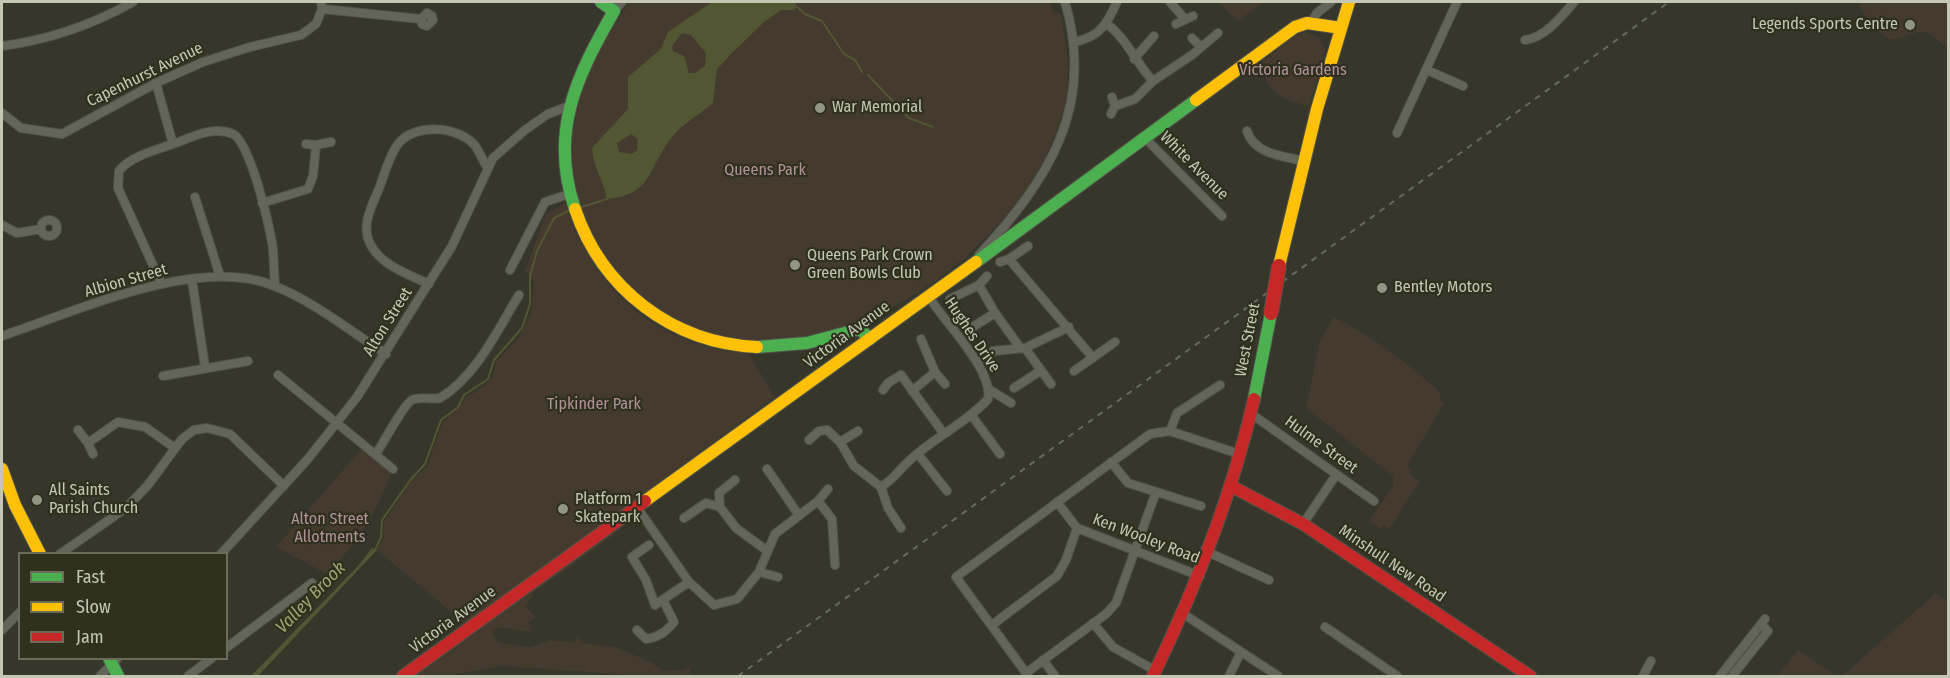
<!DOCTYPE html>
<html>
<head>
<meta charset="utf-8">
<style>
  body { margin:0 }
  #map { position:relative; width:1950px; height:678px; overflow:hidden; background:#36372a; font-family:"Fira Sans Condensed",sans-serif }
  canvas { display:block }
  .frame { position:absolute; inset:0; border:3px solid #c5c7b5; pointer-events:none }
  .legend { position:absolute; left:18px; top:552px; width:210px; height:108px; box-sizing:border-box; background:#2f311e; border:2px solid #6b6d5a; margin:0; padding:8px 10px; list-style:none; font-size:18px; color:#c5c7b5 }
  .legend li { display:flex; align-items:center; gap:12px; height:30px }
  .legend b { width:30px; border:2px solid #6b6d5a }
</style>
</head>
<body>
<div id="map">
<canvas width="1950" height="678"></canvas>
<div class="frame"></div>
<ul class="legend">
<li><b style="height:8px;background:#4caf50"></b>Fast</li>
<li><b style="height:8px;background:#ffc107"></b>Slow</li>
<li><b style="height:8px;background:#c62828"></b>Jam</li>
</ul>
</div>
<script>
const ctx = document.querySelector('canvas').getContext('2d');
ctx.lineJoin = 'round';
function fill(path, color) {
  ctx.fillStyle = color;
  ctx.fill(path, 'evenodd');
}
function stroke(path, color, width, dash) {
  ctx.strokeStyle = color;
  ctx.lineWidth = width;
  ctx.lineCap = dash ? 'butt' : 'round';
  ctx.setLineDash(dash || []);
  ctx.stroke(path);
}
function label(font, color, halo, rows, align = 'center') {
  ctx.font = font + ' "Fira Sans Condensed",sans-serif';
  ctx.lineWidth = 4.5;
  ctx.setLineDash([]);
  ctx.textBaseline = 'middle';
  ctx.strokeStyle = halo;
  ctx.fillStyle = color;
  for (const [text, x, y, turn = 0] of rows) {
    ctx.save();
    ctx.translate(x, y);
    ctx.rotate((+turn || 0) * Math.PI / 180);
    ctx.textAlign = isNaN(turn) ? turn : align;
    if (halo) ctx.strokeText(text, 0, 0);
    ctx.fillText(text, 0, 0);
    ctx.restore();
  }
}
const green = new Path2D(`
  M629 2H1050L1053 12 1061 14C1066 45 1072 76 1064 108 1034 225 900 332 781 342 651 353 551 240 573 112 577 83 601 48 614 21L618 22Z
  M1218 2H1264L1238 21Z
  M1857 2H1948V49C1918 22 1924 33 1890 40L1872 26Z
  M1305 32 1320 38 1325 50 1309 106C1277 97 1272 96 1259 64L1292 38Z
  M565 203C592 288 657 348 748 353L775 397 466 624 377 550 383 538 384 522 411 480 426 468 443 422 462 404 465 398 485 386 493 377 496 362 519 337 531 314 534 281 525 271 546 214Z
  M1334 317C1372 336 1410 365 1441 393L1439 399 1444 403 1407 466 1412 470 1409 474 1420 481 1389 529 1384 526 1381 529 1369 521 1393 486V476L1306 408 1320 340Z
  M365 445 393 469C374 517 362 537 327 574L276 547Z
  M623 524 620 530 533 593 526 607 536 617 528 622 532 627 531 632 498 627 492 632 498 643 530 647 551 640 574 643 577 637 584 643 615 647 651 662 662 671 685 670 691 665 689 676H647L501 666 445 676H410L452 646 456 647 458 641Z
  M1936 593 1948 602V676H1842Z
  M1798 650 1837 676H1777Z`);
const water = new Path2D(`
  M712 2H796L795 10H781L764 22 731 54 717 69 713 103C701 114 683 123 673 136 647 167 655 194 607 199 604 181 593 167 592 148L628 109V77L661 49 668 32ZM682 33 691 35 706 53 705 66 695 73H689L684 56 673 51 672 46ZM631 134 638 139 637 150 632 154 619 152 617 143Z
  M372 548 377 550 258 676H251L358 566Z`);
const stream = new Path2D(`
  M796 6 805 14 822 21 844 54 855 60 862 72
  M868 75 909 118 933 127
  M579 208 607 199
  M375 550 381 537 382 520 411 479 425 464 441 420 458 407 464 395 488 379 494 360 522 328 530 304V276L537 251 554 218 570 210`);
const street = new Path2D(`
  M1170 2 1184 18
  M322 9 421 19 427 13 432 16 433 20 427 26 422 24 421 19
  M614 11 622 2
  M1107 24C1127 39 1136 63 1153 81L1135 99 1115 106
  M1176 24 1193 16
  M1310 24 1317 13 1331 2
  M1192 38 1201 47
  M1525 40C1545 38 1562 16 1574 2
  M1074 42C1100 37 1107 24 1117 2
  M2 46C49 40 92 25 133 2
  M1134 59 1154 36
  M1427 70 1463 86
  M1153 81 1192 55 1218 33
  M156 83 173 144
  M2 113 21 128 62 134 156 83 203 62 250 47 301 35 316 24 322 9 321 2
  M1111 114 1115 106 1112 97
  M1247 131C1254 154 1283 156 1303 161
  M1397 133 1457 2
  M1145 138 1222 216
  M316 145 331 142
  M195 197 220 276
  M262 203 308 189 313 176 316 145 306 144
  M41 228a8 8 0 1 1 16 0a8 8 0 1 1-16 0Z
  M2 225 17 233 41 229
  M1028 246 1009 259 1093 358
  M979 255C1048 180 1096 107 1065 2
  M1000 262 1009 259
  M510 270 545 202 569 194
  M192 280 205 367
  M161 283 118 188 119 171C130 156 159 149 176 143 194 136 214 126 233 134 250 142 271 229 273 250 274 262 274 274 275 286
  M429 284C410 275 383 266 372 247 359 227 372 206 380 186 385 173 389 156 398 144 415 122 461 126 476 147 480 153 483 161 487 167
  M979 285 987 276
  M950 299 979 285 995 313
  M968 330 995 313 1019 346
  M2 336C77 311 195 256 272 285 312 300 350 331 386 354
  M921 339 935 372 945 384
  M1025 348 1051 384
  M977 363 993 351 1025 348 1069 327
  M1074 371 1115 342
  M278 375 393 469
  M163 376 248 361
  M1014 388 1040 371
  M883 390 888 383 901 375 944 434
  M990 390 1011 403
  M912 391 935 372
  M1250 413 1374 501
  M972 416 1000 454
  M78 430 88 443 93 454
  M1170 431 1177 413 1220 385
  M809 440 819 431 827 430 840 442 854 466 881 487C893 480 899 470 909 461 933 438 965 424 988 399 994 370 944 322 929 297
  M840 442 858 431
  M88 443 118 422 145 427 175 448
  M376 454C383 443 405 403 412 400 421 396 431 400 440 398 476 377 498 329 519 295
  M918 454 947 491
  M1111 462 1128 483 1201 506
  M767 469 798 514
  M881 487 888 508 901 528
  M1156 492 1116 603 1106 614 1026 673 956 577 1150 434 1170 431 1239 454
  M818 501 832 519 835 565
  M1057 502 1077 528 1200 576
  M636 506 689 582 714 605 737 599 759 572 775 534 818 501 828 489
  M720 507 719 493 735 480
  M684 518 706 503 720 507 736 528 766 550
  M1303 524 1336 475
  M649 545 632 557 646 580 655 605 689 582
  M1210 553 1269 580
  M60 554 126 508 148 485 182 439 194 430 207 428 230 434 284 486
  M221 554 307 460 357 397 452 246 493 158 525 130 548 114 569 106
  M759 572 778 577
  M1185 615 1278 676
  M1093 623 1113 647 1156 671
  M992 625 1057 576 1066 560 1077 528
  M1325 627 1397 676
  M2 630 20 612
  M637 630 646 639C659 637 666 632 674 622L663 600
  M226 648 312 583
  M1043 660 1055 676
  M100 676 118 658
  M188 676 212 658
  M1229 676 1241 652
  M1643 676 1651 661
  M1720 676 1765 619
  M1732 676 1768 631 1761 624`);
const fast = new Path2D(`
  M575 209C549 133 576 77 614 11L601 2
  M976 262 1196 100
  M757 347 807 343 860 329 870 339
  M1254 399 1271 313
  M109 658 118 676`);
const slow = new Path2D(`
  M1196 100 1295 27 1307 23 1341 28
  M575 209C602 289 672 343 757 347
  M1279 266 1317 109 1349 2
  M2 469 15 505 40 554
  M645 501 976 262`);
const jam = new Path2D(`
  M1231 486 1303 524 1530 676
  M403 676 645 501
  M1153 676C1196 587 1232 496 1254 399`);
const rail = new Path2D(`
  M738 676 1669 2`);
const jamBridge = new Path2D(`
  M1271 313 1279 266`);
const markers = [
  [1910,25,6,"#939584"],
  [820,108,6,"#939584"],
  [795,265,6,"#939584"],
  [1382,288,6,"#939584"],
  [37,500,6,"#939584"],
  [563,509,6,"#939584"]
];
const poiNames = [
  ["Legends Sports Centre",1898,25,"right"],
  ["War Memorial",832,108],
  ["Queens Park Crown",807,256],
  ["Green Bowls Club",807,274],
  ["Bentley Motors",1394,288],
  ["All Saints",49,491],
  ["Parish Church",49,509],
  ["Platform 1",575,500],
  ["Skatepark",575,518]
];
const parkNames = [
  ["Victoria Gardens",1293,71],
  ["Queens Park",765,171],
  ["Tipkinder Park",594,405],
  ["Alton Street",330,520],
  ["Allotments",330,538]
];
const streetNames = [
  ["Capenhurst Avenue",145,75,-26],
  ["White Avenue",1194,166,45],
  ["Albion Street",126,281,-16],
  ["Alton Street",388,322,-58],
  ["Victoria Avenue",847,335,-36],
  ["Hughes Drive",972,335,56],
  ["West Street",1248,340,-79],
  ["Hulme Street",1321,445,36],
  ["Ken Wooley Road",1146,539,21],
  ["Minshull New Road",1392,564,34],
  ["Victoria Avenue",453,620,-36]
];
const waterNames = [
  ["Valley Brook",311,598,-46]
];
fill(green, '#443a2e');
fill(water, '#535632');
stroke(stream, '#535632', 2);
stroke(street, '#515248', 10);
stroke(fast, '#515248', 14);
stroke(slow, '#515248', 14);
stroke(jam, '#515248', 14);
stroke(street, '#64655a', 8);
stroke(fast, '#4caf50', 12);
stroke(slow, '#ffc107', 12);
stroke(jam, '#c62828', 12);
stroke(rail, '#67685f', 2, [6, 6]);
stroke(jamBridge, '#525448', 16, []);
stroke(jamBridge, '#c62828', 14);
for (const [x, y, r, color] of markers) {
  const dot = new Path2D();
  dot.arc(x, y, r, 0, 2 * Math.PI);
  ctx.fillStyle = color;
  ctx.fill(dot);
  stroke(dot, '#2f311e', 2);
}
label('16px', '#c5c7b5', '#2f311e', poiNames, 'left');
label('16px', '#b1929a', '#2f311e', parkNames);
label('16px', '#c5c7b5', '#2f311e', streetNames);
label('italic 18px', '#a0a470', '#2f311e', waterNames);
</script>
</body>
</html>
